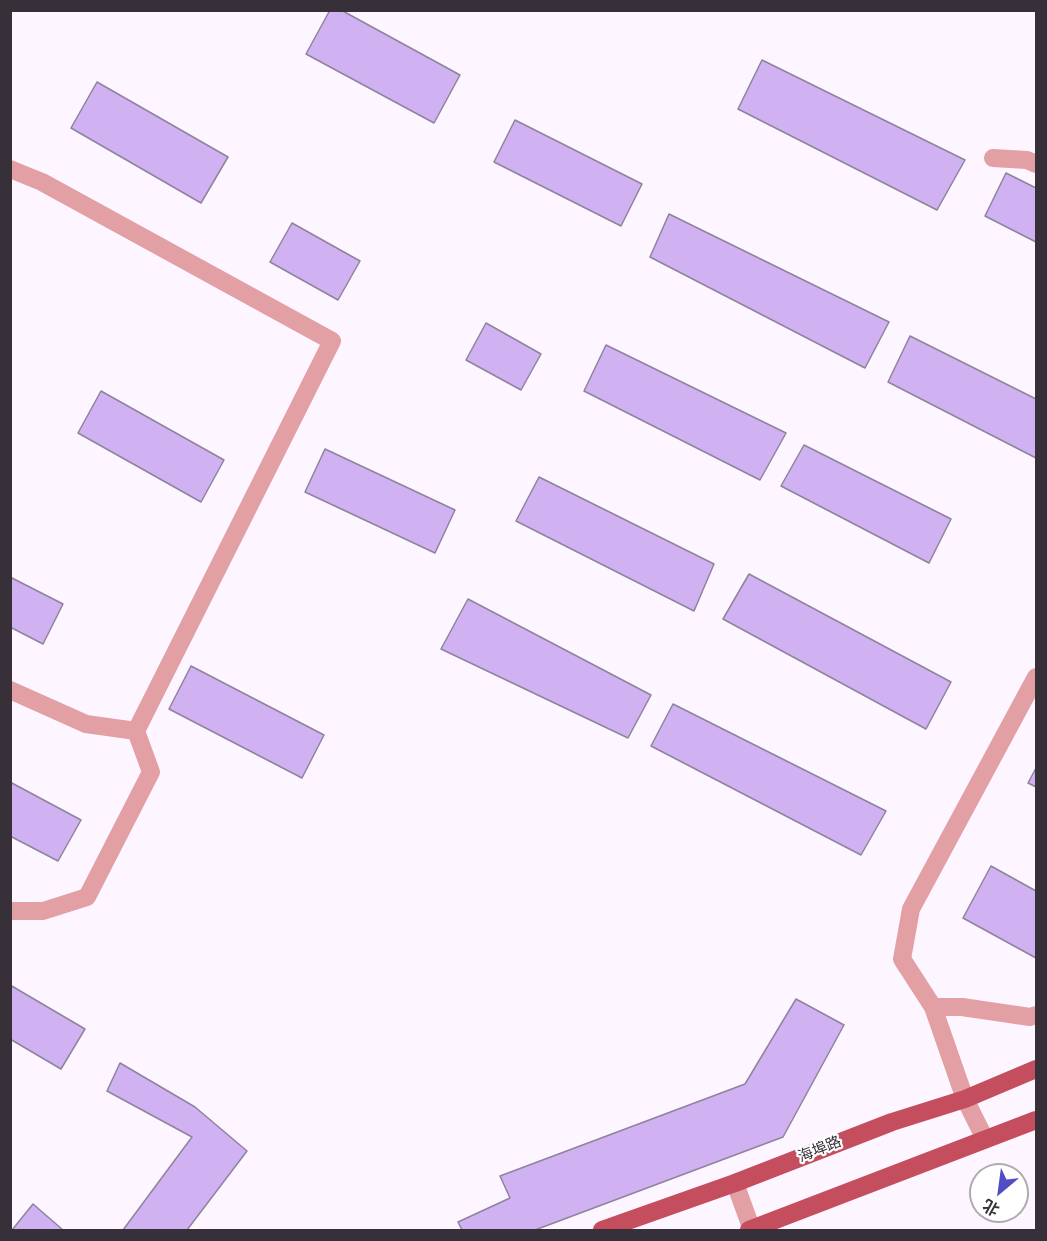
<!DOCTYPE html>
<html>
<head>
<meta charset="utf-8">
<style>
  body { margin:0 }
  #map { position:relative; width:1047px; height:1241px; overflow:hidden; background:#fdf5ff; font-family:"Roboto Condensed","Noto Sans SC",sans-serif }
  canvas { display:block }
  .frame { position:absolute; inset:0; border:12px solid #383039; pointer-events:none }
  .north { position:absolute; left:969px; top:1163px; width:60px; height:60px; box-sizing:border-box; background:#fff; border:2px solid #afacb0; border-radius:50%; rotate:209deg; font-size:16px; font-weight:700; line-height:24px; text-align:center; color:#383039 }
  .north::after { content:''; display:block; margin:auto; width:21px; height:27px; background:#534dc4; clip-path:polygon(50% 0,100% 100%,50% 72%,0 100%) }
</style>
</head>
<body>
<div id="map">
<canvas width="1047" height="1241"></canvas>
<div class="frame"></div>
<div class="north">北</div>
</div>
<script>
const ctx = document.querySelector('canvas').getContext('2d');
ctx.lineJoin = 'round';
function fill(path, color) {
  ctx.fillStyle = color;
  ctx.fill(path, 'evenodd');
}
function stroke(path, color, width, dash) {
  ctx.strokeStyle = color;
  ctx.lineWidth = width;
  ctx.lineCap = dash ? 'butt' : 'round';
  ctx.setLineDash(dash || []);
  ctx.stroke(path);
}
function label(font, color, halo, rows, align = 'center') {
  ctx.font = font + ' "Roboto Condensed","Noto Sans SC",sans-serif';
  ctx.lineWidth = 4.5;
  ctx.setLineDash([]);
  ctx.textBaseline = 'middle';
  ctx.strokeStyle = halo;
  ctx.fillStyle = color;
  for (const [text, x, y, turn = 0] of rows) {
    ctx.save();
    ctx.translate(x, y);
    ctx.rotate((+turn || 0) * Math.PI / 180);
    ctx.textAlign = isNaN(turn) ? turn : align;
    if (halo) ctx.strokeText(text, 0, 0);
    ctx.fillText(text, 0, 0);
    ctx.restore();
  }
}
const building = new Path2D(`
  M330 10H341L460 75 434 123 306 54Z
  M762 60 965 160 937 210 738 109Z
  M97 82 228 157 201 203 71 128Z
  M515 120 642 184 621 226 494 162Z
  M1006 173 1036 188V242L985 216Z
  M669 214 889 322 865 368 650 257Z
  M292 223 360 261 338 300 270 262Z
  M486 323 541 354 521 390 466 360Z
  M910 336 1036 399V458L888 382Z
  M606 345 786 433 760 480 584 391Z
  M101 391 224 460 201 502 78 433Z
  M804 445 951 519 929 563 781 486Z
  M325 449 455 510 435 553 305 492Z
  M539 477 714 564 694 611 516 521Z
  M749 574 951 682 926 729 723 619Z
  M10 577 63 604 43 644 10 627Z
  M468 599 651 695 628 738 441 649Z
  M191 666 324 735 302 778 169 709Z
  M673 704 886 811 861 855 651 746Z
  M1036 768V787L1028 783Z
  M10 782 81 820 58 861 10 836Z
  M991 866 1036 891V958L963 918Z
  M10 985 85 1029 61 1069 10 1039Z
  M796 999 844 1025 783 1137 535 1230H462L458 1222 510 1198 500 1176 745 1084Z
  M120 1063 195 1107 247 1151 187 1230H123L192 1137 107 1091Z
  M33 1204 63 1230H12Z`);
const street = new Path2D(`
  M993 158 1027 160 1036 164
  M10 169 42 182 332 341 136 731 151 772 87 897 43 911H10
  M10 690 86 724 136 731
  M933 1007H962L1030 1017 1036 1015
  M985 1139 965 1099 933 1007 902 959 911 909 1036 677
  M735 1183 752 1230`);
const primary = new Path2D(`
  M602 1230 735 1183 892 1122 965 1099 1036 1069
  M749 1230 1036 1120`);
const streetNames = [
  ["海埠路",820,1150,-22]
];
fill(building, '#d0b2f3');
stroke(building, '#8e839b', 1.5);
stroke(street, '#e29fa4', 18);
stroke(primary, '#c44d5e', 18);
label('15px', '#383039', '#fff', streetNames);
</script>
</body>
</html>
